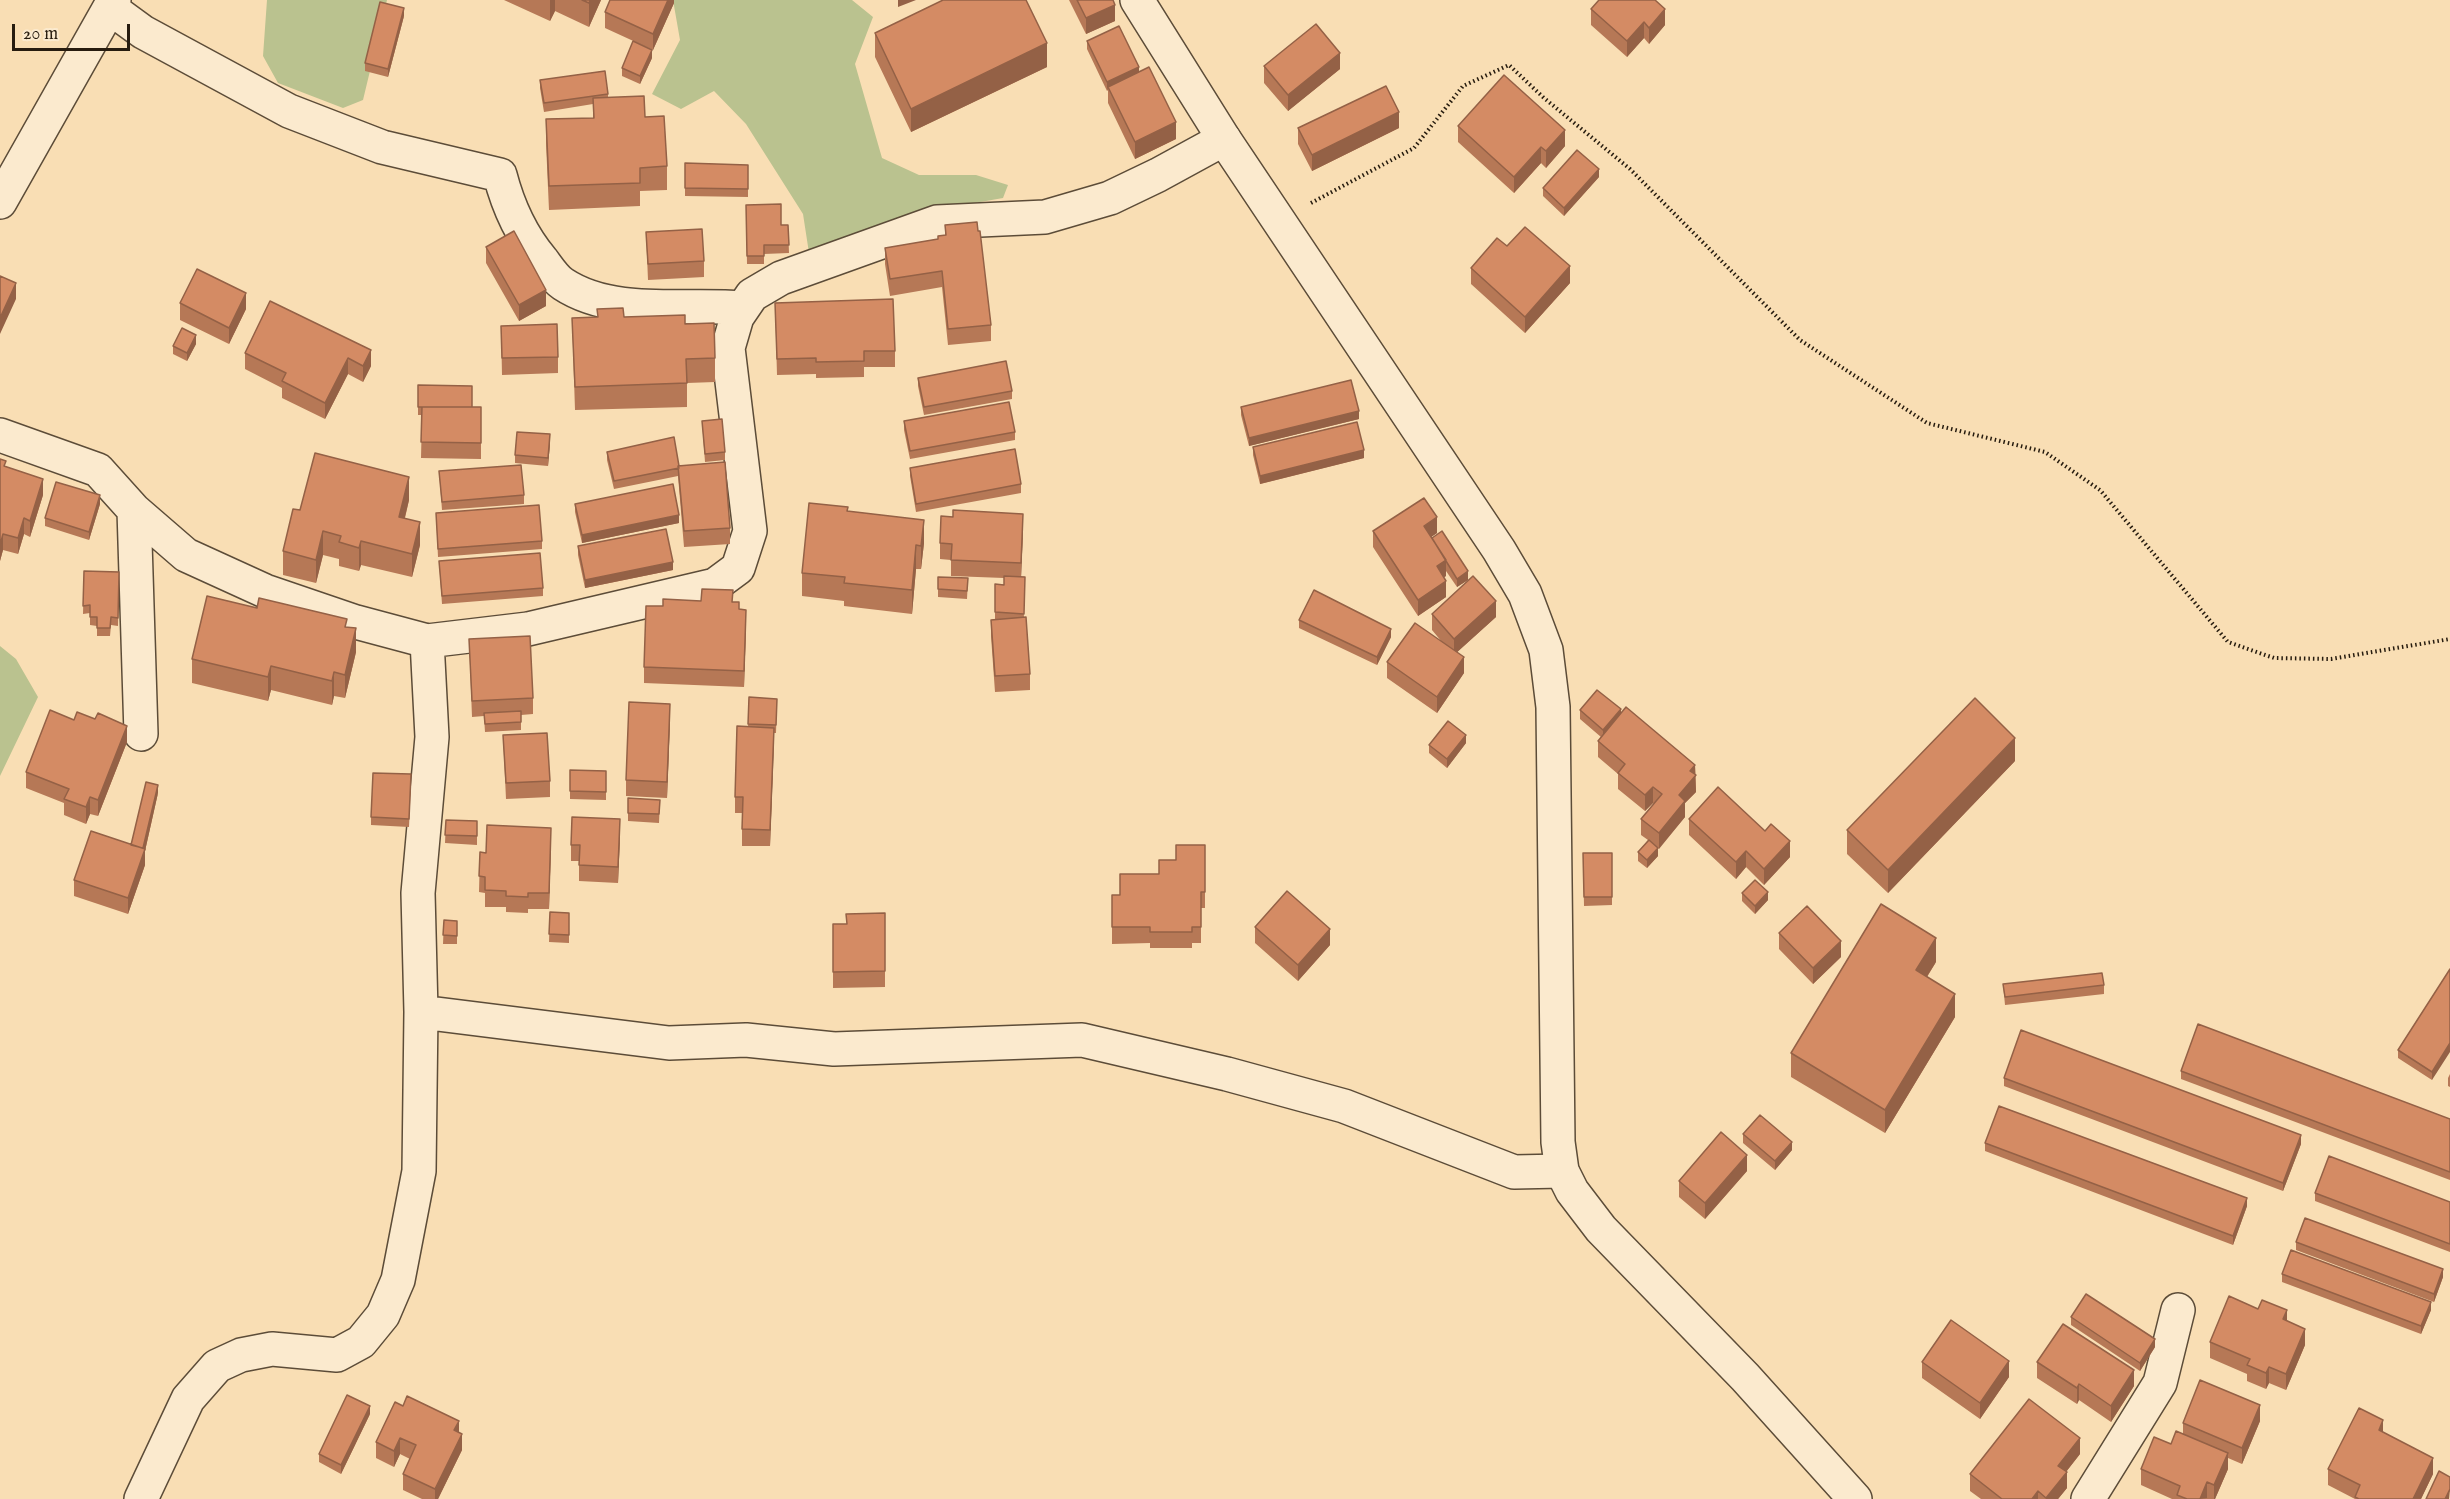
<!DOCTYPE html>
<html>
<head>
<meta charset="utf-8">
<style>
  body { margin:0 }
  #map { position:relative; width:2450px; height:1499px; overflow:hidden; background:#f9deb4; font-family:"IM FELL English",serif }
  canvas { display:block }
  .scale { position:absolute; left:12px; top:24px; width:118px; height:27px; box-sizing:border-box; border:3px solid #271c0f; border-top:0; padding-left:8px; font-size:18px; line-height:21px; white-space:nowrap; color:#271c0f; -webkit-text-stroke:4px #fbeace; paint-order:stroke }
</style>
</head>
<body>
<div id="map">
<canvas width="2450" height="1499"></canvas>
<div class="scale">20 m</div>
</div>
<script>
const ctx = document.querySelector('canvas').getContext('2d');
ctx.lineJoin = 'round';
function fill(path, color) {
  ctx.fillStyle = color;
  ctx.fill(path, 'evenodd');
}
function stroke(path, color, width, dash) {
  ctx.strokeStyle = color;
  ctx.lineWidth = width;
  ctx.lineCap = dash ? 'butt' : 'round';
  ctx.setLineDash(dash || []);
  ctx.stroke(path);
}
const green = new Path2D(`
  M267 0H387L363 100 343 108 278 83 263 56Z
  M673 0H852L873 17 855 64 882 158 919 175H976L1008 185 1003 198 946 208 809 253 803 214 746 124 714 91 681 109 652 94 680 40Z
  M0 646 16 659 38 697 0 776Z`);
const path = new Path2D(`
  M1311 203 1414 148 1463 86 1509 65 1544 98 1630 169 1800 340 1927 423 2045 452 2100 490 2228 642 2274 658 2331 659 2450 639`);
const minor = new Path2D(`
  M110 8 143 32 289 111 382 147 500 175C508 206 521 235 542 260 548 268 555 279 563 284 613 317 685 303 742 308
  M0 202 114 0
  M0 435 98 470 134 510 186 555 265 591 356 622 427 641 528 629 715 585 738 568 750 531 728 348 737 317 752 295 781 278 937 222 1045 217 1110 198 1158 175 1224 139
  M134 510 141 734
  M421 1012 669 1043 746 1040 834 1049 1082 1040 1227 1074 1344 1106 1514 1172 1562 1171
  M141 1499 188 1399 217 1366 241 1355 272 1349 337 1355 361 1342 383 1315 398 1280 419 1171 421 1012 418 893 432 737 427 641
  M2088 1499 2160 1383 2178 1310`);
const tertiary = new Path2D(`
  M1137 0 1224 139 1499 550 1525 594 1546 650 1553 707 1558 1142 1562 1171 1572 1191 1601 1229 1745 1377 1855 1499`);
const wall = new Path2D(`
  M504 0H601L589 27 555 11 550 21Z
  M674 0V3L653 50 605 28V12Z
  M1069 0H1113L1115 21 1086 34Z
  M1591 9 1665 25 1649 44 1644 38 1627 57 1591 25Z
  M404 16 388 77 365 71V63Z
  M875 33 1047 67 911 132 875 57Z
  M1087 41 1139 72 1176 139 1135 159 1108 103V90L1107 91 1087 49Z
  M652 58 640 84 622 76V68Z
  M1264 66 1340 69 1288 111 1264 83Z
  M540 80 608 94V97L645 117 667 166V190L640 191V206L549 210 546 143V119L593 118V104L544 112 540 88Z
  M1458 126 1565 146 1546 168 1541 163 1514 193 1458 142Z
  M1298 128H1399L1312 171 1298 144Z
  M685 163 748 165V197L685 196Z
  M1599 177 1564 216 1543 196V188Z
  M746 205 781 225H788L789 253 764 254V264H747Z
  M945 225 978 231 991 325V341L948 345 942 287 890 296 885 264V248L938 239 945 235Z
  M646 232 704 261V277L648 280Z
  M486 247 546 306 519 321 486 263Z
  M1471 268 1570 283 1525 333 1471 284Z
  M270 301 371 366 363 382 348 374 325 419 282 398V388L245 369V353Z
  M180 303 246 309 229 344 180 320Z
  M775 303 895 351V367H864V377L816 378V374L777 375Z
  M624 317 685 324 715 358V382L687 383V407L575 410 572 318Z
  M501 326 558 357V373L502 375Z
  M196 344 187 361 173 354V346Z
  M918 378 1012 391V399L924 415 918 386Z
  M418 385 472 407H481V459L421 458 422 415H418Z
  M1241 407 1359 419 1249 446 1241 415Z
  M702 421 725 452V460L705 462Z
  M904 421 1015 432V440L910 459 904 430Z
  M550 443 548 466 515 463V455Z
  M1253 447 1364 458 1260 484 1253 455Z
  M607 452 679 466 730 528V544L684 547 678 476 614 489 607 460Z
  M0 459 6 467 43 495 30 537 24 534 18 554 3 550 0 561Z
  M910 468 1021 484V493L916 512 910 476Z
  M439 471 524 495V504L442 510Z
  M409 500 405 518 420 545 412 577 361 565 359 571 339 566V559L323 555 316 583 283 575V551L300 510Z
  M100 504 89 540 45 526V518Z
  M575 504 679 523 582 543 575 512Z
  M848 511 924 543 921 569H916L912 614 844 606V601L802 596V573Z
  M436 513 542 541V549L438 557Z
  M1023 530 1021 577 1024 617 1030 674V690L995 692 991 636V620L995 619V584L1004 585V578L951 576V560L940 559V543Z
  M1373 531 1437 533 1431 537 1468 580 1457 587 1446 571V576L1444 577 1446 597 1418 616 1373 547Z
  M578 546 673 570 585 588 578 555Z
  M439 561 543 588V596L442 604Z
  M84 571 119 572 118 626 111 625 110 636H97V626L90 625V613L83 614Z
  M968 578 967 599 938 597V589Z
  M733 602 739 609 746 626 744 687 644 683V667L663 606Z
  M257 608 347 627 356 652 345 698 334 696 332 705 271 690 268 701 192 683V659Z
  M1432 614 1496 617 1457 652 1464 673 1437 713 1387 678V662L1442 642 1432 630Z
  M1299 620 1391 637 1377 665 1299 628Z
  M469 639 533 698V714L521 715V730L485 732 484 716 472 717Z
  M749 697 777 699 776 733H774L770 846H742V813H735V797L748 727Z
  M1580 710 1621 713 1695 765 1696 792 1685 803V817L1658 849V856L1647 868 1638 861V852L1648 840 1641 835V819L1654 804 1653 803 1645 811 1618 789V774L1598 757V741L1601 737 1580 719Z
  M670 720 667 798 626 796V780Z
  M503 735 550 781V797L506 799Z
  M127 742 98 816 90 814 86 824 64 815V803L26 788V772Z
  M1466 743 1447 768 1429 753V745Z
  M2015 761 1888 893 1847 854V830Z
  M570 770 606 771V800L570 799Z
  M411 783 409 827 371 825V817Z
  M158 793 145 851V865L128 914 74 896V880L131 845Z
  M628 798 660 800 659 823 628 821Z
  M1689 819 1790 857 1764 885 1746 867 1736 879 1689 835Z
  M446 820 477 821V845L445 843Z
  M620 835 618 883 579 881V861H571V845Z
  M551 844 549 909H528V913L506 912V907H485V893L479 892 480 852 486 853Z
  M1205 845V908H1201V943H1192V948H1150V943L1112 944V895H1120L1159 874 1176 860Z
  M1583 853H1612V905L1584 906Z
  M1742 893 1768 900 1755 914 1742 901Z
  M550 912 569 913V943L549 942Z
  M885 913V987L833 988V924H846Z
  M444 920 457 921V944H443Z
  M1255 927 1330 945 1298 981 1255 943Z
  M1779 933 1841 957 1813 984 1779 949Z
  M1936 962 1927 977 1955 1017 1885 1133 1791 1077V1053Z
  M2450 969 2432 1080 2398 1058V1050Z
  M2003 984 2104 985V994L2005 1005Z
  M2181 1071 2450 1119V1180L2181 1079Z
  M2450 1074V1087L2448 1086V1078Z
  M2004 1078 2301 1144 2283 1191 2004 1086Z
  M1743 1134 1792 1150 1775 1170 1743 1143Z
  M1985 1143 2247 1206 2233 1245 1985 1151Z
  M1747 1171 1705 1219 1679 1197V1181Z
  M2315 1193 2450 1202V1252L2315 1201Z
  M2296 1242 2443 1277 2434 1302 2296 1250Z
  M2282 1274 2431 1310 2421 1334 2282 1282Z
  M2071 1317 2155 1347 2140 1371 2071 1325Z
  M2287 1321 2305 1345 2286 1390 2269 1383 2266 1389 2247 1381V1374L2210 1358V1342Z
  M1922 1362 2009 1377 1980 1419 1922 1378Z
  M2037 1362 2134 1386 2111 1422 2079 1400 2077 1404 2037 1378Z
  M395 1402 459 1432 462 1450 438 1499H422L403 1490V1474L410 1459 400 1454 394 1467 376 1458V1442Z
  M370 1414 341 1474 319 1462V1454Z
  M2260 1421 2242 1464 2228 1458V1469L2215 1499H2172L2141 1485V1469L2183 1434V1423Z
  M2383 1433 2433 1474 2421 1499H2355L2328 1485V1469Z
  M2080 1454 2066 1472 2067 1488 2058 1499H1981L1970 1491V1474Z`);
const shadedWall = new Path2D(`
  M550 0H555V11L550 21Z
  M590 0H601L589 27V3Z
  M668 0H674V3L653 50V34Z
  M898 0H916L898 7Z
  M1115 5V21L1086 34V18Z
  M404 8V16L388 77V69Z
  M1665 9V25L1649 44V28Z
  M1644 22V38L1627 57V41Z
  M1047 43V67L911 132V109Z
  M652 50V58L640 84V76Z
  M1340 53V69L1288 111V95Z
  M1139 67V75L1108 87 1107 91V82Z
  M1399 112V128L1312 171V155Z
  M1176 122V139L1135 159V142Z
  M1565 130V146L1546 168V151Z
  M1541 147V163L1514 193V177Z
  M1599 169V177L1564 216V208Z
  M1570 266V283L1525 333V317Z
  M16 283V299L0 334V318Z
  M546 290V306L519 321V305Z
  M246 293V309L229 344V328Z
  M196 335V344L187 361V353Z
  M371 350V366L363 382V366Z
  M348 358V374L325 419V403Z
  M1359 411V419L1249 446V438Z
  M550 434V443L548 466V458Z
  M1364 450V458L1260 484V476Z
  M409 477V500L399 541V517Z
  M43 479V495L30 537V521Z
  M100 495V504L89 540V532Z
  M1023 514V530L1021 579V563Z
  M679 515V523L582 543V535Z
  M1437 517V533L1424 542V526Z
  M24 518V534L18 554V538Z
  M924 520V543L921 569V546Z
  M420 522V545L412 577V554Z
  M323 531V555L316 583V560Z
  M3 534V550L0 561V545Z
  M361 541V565L359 571V548Z
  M916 545V569L912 614V590Z
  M1446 560V576L1437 582V566Z
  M673 562V570L585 588V580Z
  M1468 571V580L1457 587V579Z
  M1446 581V597L1418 616V600Z
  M1496 601V617L1454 655V639Z
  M746 610V626L744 687V671Z
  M356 628V652L345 698V675Z
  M1391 629V637L1377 665V657Z
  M1464 657V673L1437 713V697Z
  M271 666V690L268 701V677Z
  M334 672V696L332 705V681Z
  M670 704V720L667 798V782Z
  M1621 709V717L1603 738V730Z
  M127 726V742L98 816V800Z
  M774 728V744L770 846V830Z
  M1466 735V743L1447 768V759Z
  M2015 738V761L1888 893V870Z
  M1695 765 1696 792 1685 803V817L1659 849V833L1690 771Z
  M158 785V793L145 851V865L128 914V898L143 848Z
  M1653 787V803L1645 811V795Z
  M90 797V814L86 824V807Z
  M620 819V835L618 883V867Z
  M551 828V844L549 909V893Z
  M1790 841V857L1764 885V869Z
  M1658 848V856L1647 868V860Z
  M1746 851V867L1736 879V862Z
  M1768 892V900L1755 914V906Z
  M1330 929V945L1298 981V965Z
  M1936 938V962L1916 994V970Z
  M1841 941V957L1813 984V968Z
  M1955 994V1017L1885 1133V1110Z
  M2450 1043V1052L2432 1080V1072Z
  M2301 1135V1144L2283 1191V1183Z
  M1792 1142V1150L1775 1170V1161Z
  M1747 1155V1171L1705 1219V1203Z
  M2247 1198V1206L2233 1245V1236Z
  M2443 1269V1277L2434 1302V1294Z
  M2431 1302V1310L2421 1334V1326Z
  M2287 1310V1326L2283 1319Z
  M2305 1329V1345L2286 1390V1374Z
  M2155 1339V1347L2140 1371V1363Z
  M2009 1361V1377L1980 1419V1403Z
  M2269 1367V1383L2266 1389V1373Z
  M2134 1370V1386L2111 1422V1406Z
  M2079 1384V1400L2077 1404V1388Z
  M2260 1405V1421L2242 1464V1448Z
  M370 1406V1414L341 1474V1465Z
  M2383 1420V1436L2379 1430Z
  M459 1421V1437L454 1430Z
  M462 1434V1450L438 1499H435V1489Z
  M400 1438V1454L394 1467V1451Z
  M2080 1438V1454L2058 1482V1466Z
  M2228 1453V1469L2215 1499H2214V1485Z
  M2433 1458V1474L2421 1499H2413Z
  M2067 1472V1488L2058 1499H2046V1498Z
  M2207 1482V1498L2200 1499Z
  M2450 1489 2449 1499H2445Z
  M2038 1491V1499H2032Z`);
const building = new Path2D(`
  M582 0H590L589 3Z
  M610 0H668L653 34 605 12Z
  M943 0H1026L1047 43 911 109 875 33Z
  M1077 0H1113L1115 5 1086 18Z
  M1599 0H1655L1665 9 1649 28 1644 22 1627 41 1591 9Z
  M380 2 404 8 388 69 365 63Z
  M1316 24 1340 53 1288 95 1264 66Z
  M1119 26 1139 67 1107 82 1087 41Z
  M633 41 652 50 640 76 622 68Z
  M1149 67 1176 122 1135 142 1108 87Z
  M605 71 608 94 544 103 540 80Z
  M1504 75 1565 130 1546 151 1541 147 1514 177 1458 126Z
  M1386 86 1399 112 1312 155 1298 128Z
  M644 96 645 117 664 116 667 166 640 168V183L549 186 546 119 594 118 593 98Z
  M1577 150 1599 169 1564 208 1543 188Z
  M685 163 748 165V189L685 188Z
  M781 204V225H788L789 245H764V256H747L746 205Z
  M977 222 978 231H980L991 325 948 329 942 271 890 279 885 248 938 239V236L946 235 945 225Z
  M1525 227 1570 266 1525 317 1471 268 1497 238 1507 246Z
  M702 229 704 261 648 264 646 232Z
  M514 231 546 290 519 305 486 247Z
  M197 269 246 293 229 328 180 303Z
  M0 276 16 283 0 318Z
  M893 299 895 351H864V361L816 362V358L777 359 775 303Z
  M270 301 371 350 363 366 348 358 325 403 282 381 286 373 245 353Z
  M623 308 624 317 685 315V324L714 323 715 358 686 359 687 383 575 387 572 318 598 317 597 309Z
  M557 324 558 357 502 358 501 326Z
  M182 328 196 335 187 353 173 346Z
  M1006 361 1012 391 924 407 918 378Z
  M1351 380 1359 411 1249 438 1241 407Z
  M418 385 472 386V407H418Z
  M1009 402 1015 432 910 451 904 421Z
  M422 407H481V443L421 442Z
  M722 419 725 452 705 454 702 421Z
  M1357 422 1364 450 1260 476 1253 447Z
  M517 432 550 434 548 458 515 455Z
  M674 437 679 466H678L679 468 614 481 607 452Z
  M1015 449 1021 484 916 504 910 468Z
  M315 453 409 477 399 517 420 522 412 554 361 541 359 548 339 542 341 536 323 531 316 560 283 551 293 509 300 510Z
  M0 459 6 461 4 466 43 479 30 521 24 518 18 538 3 534 0 545Z
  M725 462 730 528 684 531 678 466Z
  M521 465 524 495 442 502 439 471Z
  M56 482 100 495 89 532 45 518Z
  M673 484 679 515 582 535 575 504Z
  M1424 498 1437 517 1424 526 1446 560 1437 566 1446 581 1418 600 1373 531Z
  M809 503 848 507 847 511 924 520 921 546 916 545 912 590 844 583 845 577 802 573Z
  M539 505 542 541 438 549 436 513Z
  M953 510 1023 514 1021 563 951 560 952 544 940 543 941 516 953 517Z
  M666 529 673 562 585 580 578 546Z
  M1442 531 1468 571 1457 579 1432 538Z
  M540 553 543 588 442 596 439 561Z
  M84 571 119 572 118 618 111 617 110 628H97V617H90V605L83 606Z
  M1004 576 1025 577 1024 614 995 612V584L1004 585Z
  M1473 576 1496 601 1454 639 1432 614Z
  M938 577 968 578 967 591 938 589Z
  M702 589 733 590 732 602H739V609L746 610 744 671 644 667 646 606H663V599L701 601Z
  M1314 590 1391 629 1377 657 1299 620Z
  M207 596 257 608 259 598 347 619 345 627 356 628 345 675 334 672 332 681 271 666 268 677 192 659Z
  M1026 617 1030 674 995 676 991 620Z
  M1415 623 1464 657 1437 697 1387 662Z
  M530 636 533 698 472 701 469 639Z
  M1597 690 1621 709 1603 730 1580 710Z
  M749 697 777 699 776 725 748 724Z
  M1975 698 2015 738 1888 870 1847 830Z
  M629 702 670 704 667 782 626 780Z
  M1626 707 1695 765 1690 771 1696 775 1679 795 1685 801 1659 833 1641 819 1662 794 1653 787 1645 795 1618 773 1625 764 1598 741Z
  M50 710 74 720 77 712 95 719 98 713 127 726 98 800 90 797 86 807 64 799 69 789 26 772Z
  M521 711V722L485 724 484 713Z
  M1448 721 1466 735 1447 759 1429 745Z
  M737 726 774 728 770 830 742 829 743 797H735Z
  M547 733 550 781 506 783 503 735Z
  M570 770 606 771V792L570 791Z
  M373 773 411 774 409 819 371 817Z
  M146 782 158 785 143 848 131 845Z
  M1718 787 1765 831 1771 824 1790 841 1764 869 1746 851 1736 862 1689 819Z
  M628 798 660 800 659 814 628 813Z
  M572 817 620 819 618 867 579 865 580 845H571Z
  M446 820 477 821V836L445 835Z
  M487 825 551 828 549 893H528V897L506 896V891L485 890V877L479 876 480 852 486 853Z
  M91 831 145 849 128 898 74 880Z
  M1649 840 1658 848 1647 860 1638 852Z
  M1176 845H1205V892H1201V927H1192V932H1150V927H1112V895H1120V874H1159V860H1176Z
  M1583 853H1612V897H1584Z
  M1755 880 1768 892 1755 906 1742 893Z
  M1287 891 1330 929 1298 965 1255 927Z
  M1881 904 1936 938 1916 970 1955 994 1885 1110 1791 1053Z
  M1807 906 1841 941 1813 968 1779 933Z
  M550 912 569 913V935L549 934Z
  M885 913V971L833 972V924H847L846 914Z
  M444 920 457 921V936L443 935Z
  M2450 969V1043L2432 1072 2398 1050Z
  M2102 973 2104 985 2005 997 2003 984Z
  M2198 1024 2450 1119V1172L2181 1071Z
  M2021 1030 2301 1135 2283 1183 2004 1078Z
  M1999 1106 2247 1198 2233 1236 1985 1143Z
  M1760 1115 1792 1142 1775 1161 1743 1134Z
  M1721 1132 1747 1155 1705 1203 1679 1181Z
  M2329 1156 2450 1202V1244L2315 1193Z
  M2305 1218 2443 1269 2434 1294 2296 1242Z
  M2291 1250 2431 1302 2421 1326 2282 1274Z
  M2086 1294 2155 1339 2140 1363 2071 1317Z
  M2229 1296 2258 1309 2262 1300 2287 1310 2283 1319 2305 1329 2286 1374 2269 1367 2266 1373 2247 1365 2250 1359 2210 1342Z
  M1951 1320 2009 1361 1980 1403 1922 1362Z
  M2063 1324 2134 1370 2111 1406 2079 1384 2077 1388 2037 1362Z
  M2200 1380 2260 1405 2242 1448 2183 1423Z
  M347 1395 370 1406 341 1465 319 1454Z
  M407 1396 459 1421 454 1430 462 1434 435 1489 403 1474 416 1445 400 1438 394 1451 376 1442 395 1402 403 1406Z
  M2029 1399 2080 1438 2058 1466 2067 1472 2046 1498 2038 1491 2032 1499H2002L1970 1474Z
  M2359 1408 2383 1420 2379 1430 2433 1458 2413 1499H2359L2355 1497 2360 1485 2328 1469Z
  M2176 1431 2228 1453 2214 1485 2207 1482 2200 1499H2187L2177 1495 2180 1486 2141 1469 2154 1437 2171 1444Z
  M2439 1471 2450 1477V1489L2445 1499H2426Z`);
fill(green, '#bac28f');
stroke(minor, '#5c4c38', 36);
stroke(tertiary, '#5c4c38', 36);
stroke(path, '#271c0f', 4, [1.5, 3]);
stroke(minor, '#fbeace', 33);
stroke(tertiary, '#fbeace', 33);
fill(wall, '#b67856');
fill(shadedWall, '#946146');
fill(building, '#d48b64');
stroke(building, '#946146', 1.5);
</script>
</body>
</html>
